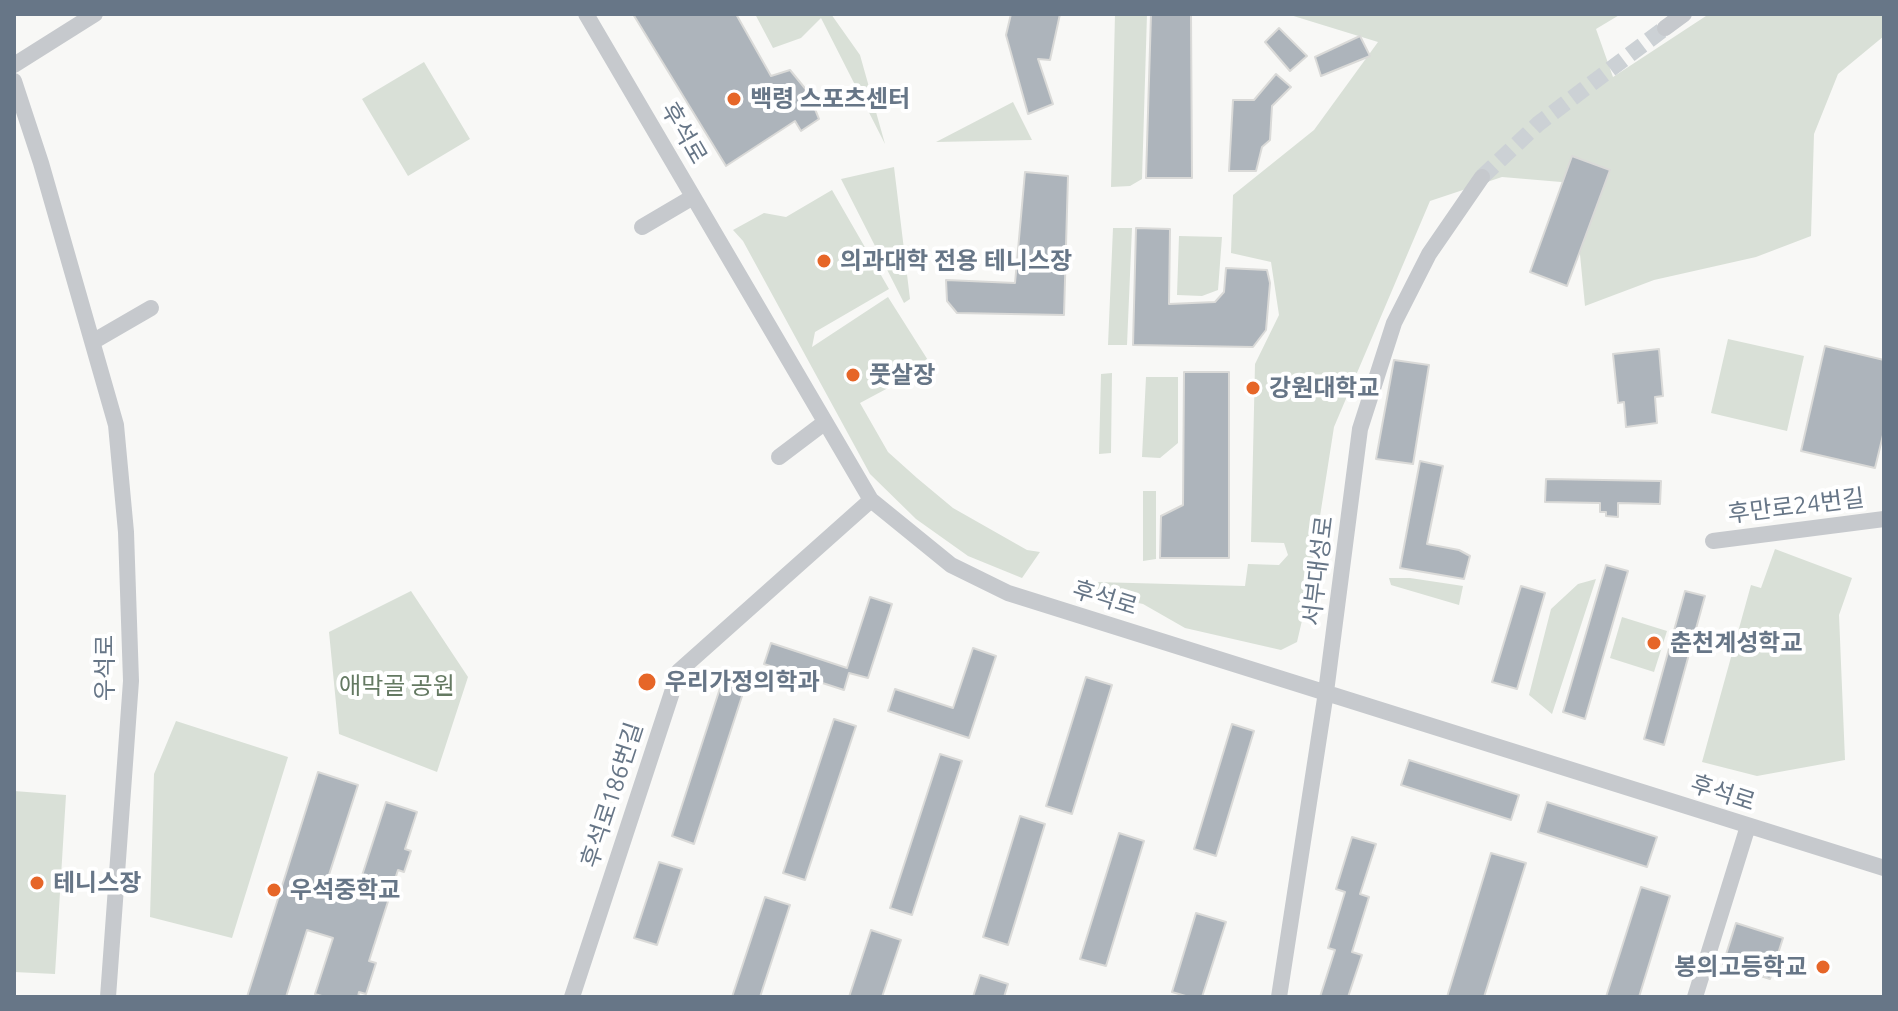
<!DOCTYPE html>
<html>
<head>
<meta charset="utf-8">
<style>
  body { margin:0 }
  #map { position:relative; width:1898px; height:1011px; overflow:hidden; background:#f8f8f6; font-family:Ubuntu,sans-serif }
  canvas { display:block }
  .frame { position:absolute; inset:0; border:16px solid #677687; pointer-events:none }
</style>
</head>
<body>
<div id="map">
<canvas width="1898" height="1011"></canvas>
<div class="frame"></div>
</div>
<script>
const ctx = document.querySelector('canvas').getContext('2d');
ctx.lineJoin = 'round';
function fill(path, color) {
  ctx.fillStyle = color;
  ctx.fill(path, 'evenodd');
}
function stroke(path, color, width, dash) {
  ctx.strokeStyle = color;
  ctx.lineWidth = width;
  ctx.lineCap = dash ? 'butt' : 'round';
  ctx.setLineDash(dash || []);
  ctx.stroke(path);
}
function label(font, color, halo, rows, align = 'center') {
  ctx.font = font + ' Ubuntu,"Noto Sans KR",sans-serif';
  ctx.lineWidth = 8;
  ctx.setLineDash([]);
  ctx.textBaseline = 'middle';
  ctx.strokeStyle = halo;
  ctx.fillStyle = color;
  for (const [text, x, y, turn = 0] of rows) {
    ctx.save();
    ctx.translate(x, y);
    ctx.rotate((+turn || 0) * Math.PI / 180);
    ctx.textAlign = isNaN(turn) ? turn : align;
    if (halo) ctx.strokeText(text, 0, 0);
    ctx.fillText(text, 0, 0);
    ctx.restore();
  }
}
const green = new Path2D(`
  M755 14H831L860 55 885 144 821 18 801 38 773 48Z
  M1115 14H1147L1142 179 1130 186 1111 187Z
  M1287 14H1621L1596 29 1613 77 1709 14H1884V36L1838 74 1814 134 1811 236 1756 257 1654 280 1585 306 1573 183 1502 177 1430 201 1334 427 1307 599 1297 642 1281 650 1185 628 1143 604 1071 588 1095 582 1245 586 1248 564 1279 565 1288 555 1284 543 1251 542 1255 364 1279 315 1271 262 1231 253 1233 195 1314 130 1378 42Z
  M424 62 470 139 408 176 362 99Z
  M1013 102 1032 140 936 142Z
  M894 167 910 299 904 303 841 179Z
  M832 190 889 289 815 332 812 347 888 297 931 365 860 403 888 452 917 478 953 508 1027 550 1040 552 1022 578 968 556 916 519 870 474 743 241 733 230 764 213 786 217Z
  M1113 228H1132L1127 345H1108Z
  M1179 236 1222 237 1218 290 1202 296 1177 295Z
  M1728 339 1804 356 1787 431 1711 413Z
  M1112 373 1111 453 1099 454 1101 374Z
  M1146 377H1178V443L1160 458 1142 457Z
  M1143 491H1156V559L1143 561Z
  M1775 549 1852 578 1839 615 1845 760 1757 776 1702 762 1751 585 1761 588Z
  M1389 578H1410L1463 586 1459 605 1391 585Z
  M1596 579 1552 714 1529 695 1551 609 1578 584Z
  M411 591 468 677 437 772 339 734 329 632Z
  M1622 617 1667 631 1654 672 1610 658Z
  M176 721 288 757 232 938 150 917 154 774Z
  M14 791 66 795 55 974 14 972Z`);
const building = new Path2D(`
  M633 14H736L771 76 790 70 808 92 819 119 801 131 795 121 726 166Z
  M1011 14H1060L1050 60 1038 59 1053 104 1028 114 1006 35Z
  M1151 14H1191L1192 178H1146Z
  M1279 28 1307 56 1290 71 1265 42Z
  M1360 36 1370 56 1321 76 1315 57Z
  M1276 74 1291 87 1272 106 1270 140 1262 147 1256 171H1229L1233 100H1254Z
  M1572 156 1610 170 1567 286 1530 272Z
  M1025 172 1068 176 1064 315 957 313 947 301 946 280 1015 283Z
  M1136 228 1170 229 1169 304 1215 302 1224 292 1226 268 1267 270 1270 283 1266 330 1253 347 1133 345Z
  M1825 346 1884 360V431L1875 468 1801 451Z
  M1659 349 1663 396 1655 397 1657 423 1626 427 1624 402 1618 403 1613 354Z
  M1394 360 1429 365 1413 464 1376 459Z
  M1184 372H1229V558H1160L1161 516 1183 505Z
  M1420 461 1443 466 1427 544 1459 550 1470 556 1464 579 1400 568Z
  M1546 479 1661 481 1660 504 1618 503V517L1606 516V512H1600V503L1545 502Z
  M1606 565 1628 571 1585 719 1563 712Z
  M1521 586 1545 593 1517 689 1492 682Z
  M1685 591 1705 596 1664 745 1644 739Z
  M870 597 892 604 868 678 849 673 844 690 764 664 771 643 847 668Z
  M973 648 996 656 969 738 888 711 895 689 953 708Z
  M1086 677 1112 685 1072 814 1046 806Z
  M722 682 744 690 694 844 672 836Z
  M834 719 856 726 805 880 783 873Z
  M1232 724 1254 731 1216 856 1194 849Z
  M940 754 962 761 912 915 890 908Z
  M1409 760 1519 795 1511 820 1401 785Z
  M318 772 358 785 326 884 356 894 386 802 417 812 405 849 411 851 404 872 398 870 369 961 376 963 366 994 359 992 358 997H325L315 994 333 938 307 930 286 997H247Z
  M1547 802 1657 837 1647 867 1538 832Z
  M1020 816 1045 824 1008 945 983 937Z
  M1119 833 1144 841 1106 966 1080 959Z
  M1352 837 1376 844 1360 894 1369 897 1352 952 1362 955 1348 997H1320L1335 950 1328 948 1345 892 1336 889Z
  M1491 853 1526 863 1484 997H1447Z
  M659 862 682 869 657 945 634 938Z
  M1641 887 1670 896 1639 997H1606Z
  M765 897 790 905 760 997H732Z
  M1196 913 1226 922 1202 997H1189L1172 992Z
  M1736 923 1783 938 1770 979 1723 964Z
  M871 930 901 940 882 997H849Z
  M980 975 1008 984 1004 997H973Z`);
const minorTunnel = new Path2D(`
  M1482 177 1538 124 1665 28`);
const minor = new Path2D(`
  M586 14 871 500 951 565 1008 593 1884 868
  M1665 28 1684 14
  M14 65 95 14
  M14 81 41 163 116 425 126 532 131 681 108 997
  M642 227 693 197
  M94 341 151 308
  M779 457 824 423
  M1713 541 1884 519
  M572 997 679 671 871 500
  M1279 997 1326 692 1360 429 1394 323 1429 254 1482 177
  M1695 997 1748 826`);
const markers = [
  [734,99,8,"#e66628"],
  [824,261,8,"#e66628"],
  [853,375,8,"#e66628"],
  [1253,388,8,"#e66628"],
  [1654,643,8,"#e66628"],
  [647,682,10,"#e66628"],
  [37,883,8,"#e66628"],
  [274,890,8,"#e66628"],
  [1823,967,8,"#e66628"]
];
const poiNames = [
  ["백령 스포츠센터",750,99],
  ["의과대학 전용 테니스장",840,261],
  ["풋살장",869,375],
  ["강원대학교",1269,388],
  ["춘천계성학교",1670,643],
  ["우리가정의학과",665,682],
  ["테니스장",53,883],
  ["우석중학교",290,890],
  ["봉의고등학교",1807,967,"right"]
];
const streetNames = [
  ["후석로",684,133,60],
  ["후만로24번길",1796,506,-7],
  ["서부대성로",1318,571,-83],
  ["후석로",1105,598,17],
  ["우석로",105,668,-90],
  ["후석로",1723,793,18],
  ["후석로186번길",612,795,-72]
];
const parkNames = [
  ["애막골 공원",397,686]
];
fill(green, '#d9e0d7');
fill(building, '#adb4bb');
stroke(building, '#dadad8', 2);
stroke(minorTunnel, '#ccd1d5', 16, [16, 8]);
stroke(minor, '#c6c9cd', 16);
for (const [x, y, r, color] of markers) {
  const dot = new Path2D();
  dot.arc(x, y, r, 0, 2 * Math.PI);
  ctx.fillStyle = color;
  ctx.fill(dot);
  stroke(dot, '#fff', 3);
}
label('bold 24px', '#677687', '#fff', poiNames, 'left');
label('24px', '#677687', '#fff', streetNames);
label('24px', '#647962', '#fff', parkNames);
</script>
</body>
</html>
